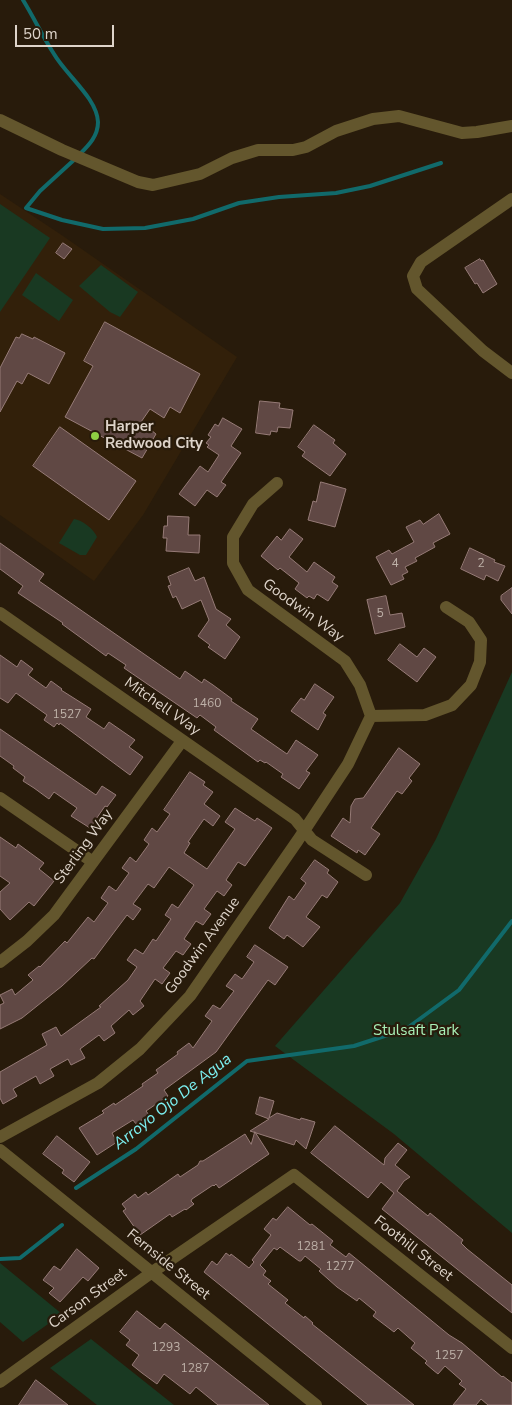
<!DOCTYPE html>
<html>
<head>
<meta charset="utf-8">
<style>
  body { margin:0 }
  #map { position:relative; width:512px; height:1405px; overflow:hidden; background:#281b0b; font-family:"Nunito Sans",sans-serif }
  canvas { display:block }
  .scale { position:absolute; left:15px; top:25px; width:99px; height:22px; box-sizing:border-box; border:2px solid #ded4ca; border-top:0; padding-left:6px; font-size:15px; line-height:18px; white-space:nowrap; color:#ded4ca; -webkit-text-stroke:4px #281b0b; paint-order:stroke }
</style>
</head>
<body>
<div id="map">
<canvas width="512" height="1405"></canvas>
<div class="scale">50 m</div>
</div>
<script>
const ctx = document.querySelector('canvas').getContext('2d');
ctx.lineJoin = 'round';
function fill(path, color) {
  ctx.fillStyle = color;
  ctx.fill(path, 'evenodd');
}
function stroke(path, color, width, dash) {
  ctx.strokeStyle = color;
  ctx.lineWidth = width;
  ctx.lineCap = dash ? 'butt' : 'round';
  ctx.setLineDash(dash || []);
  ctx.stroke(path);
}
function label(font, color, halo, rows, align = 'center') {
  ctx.font = font + ' "Nunito Sans",sans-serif';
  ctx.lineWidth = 4.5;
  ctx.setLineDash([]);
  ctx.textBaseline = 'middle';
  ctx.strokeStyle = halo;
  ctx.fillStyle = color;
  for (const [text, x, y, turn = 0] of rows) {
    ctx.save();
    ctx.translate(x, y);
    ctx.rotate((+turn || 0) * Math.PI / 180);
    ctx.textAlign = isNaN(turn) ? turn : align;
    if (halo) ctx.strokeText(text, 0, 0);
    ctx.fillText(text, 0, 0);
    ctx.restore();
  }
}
const built = new Path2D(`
  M0 194 63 236 237 357 143 515 94 581 0 515Z`);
const green = new Path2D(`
  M0 204 50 238 0 312Z
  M101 265 138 292 120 317 110 312 79 286Z
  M36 273 73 300 59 321 22 295Z
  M74 519C82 520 94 529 97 537L86 555H80L59 543Z
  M512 672V1233L394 1134 275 1046 400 903 436 839Z
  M0 1263 62 1314 23 1342 0 1322Z
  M91 1339 174 1405H97L50 1368Z`);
const stream = new Path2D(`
  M23 0C34 18 43 37 54 54 66 75 97 98 98 122 98 136 89 145 80 154
  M75 159 40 191 26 208 62 220 103 229 145 228 193 219 239 203 279 197 336 193 370 186 441 163
  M76 1188 136 1149 247 1061 354 1046 406 1029 459 990 512 921
  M0 1259 20 1258 62 1225`);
const building = new Path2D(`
  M63 243 72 249 64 259 56 253Z
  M480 259 481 261 483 260 497 284 483 293 477 283 475 284 465 268Z
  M105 322 200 374 180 413 170 407 164 418 150 409 141 422 156 434 142 458 65 417 93 366 84 361Z
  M22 334 33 339 34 337 65 353 49 384 28 373 22 384 17 381 0 412V368L16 337 19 338Z
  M260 401 280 403 279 408 293 410 290 428 278 427 277 432 271 431 270 435 256 433Z
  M223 418 242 429 231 446 241 453 221 482 226 485 217 497 207 490 195 506 179 494 200 466 208 472 219 455 207 447 209 445 206 443 211 437 208 435 215 424 218 426Z
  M314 425 335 440 333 443 346 454 330 476 302 456 305 452 298 447Z
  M60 427 136 481 109 520 33 466Z
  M321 482 346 489 335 527 308 520 313 501 316 502Z
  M439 514 450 534 433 543 435 547 415 558 417 561 405 567 408 572 402 575 404 579 391 585 376 557 389 550 392 554 414 542 406 527 420 520 423 524Z
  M168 516 189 517 188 535H200L199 553 166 551 167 538H163L164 526H167Z
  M290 529 303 539 289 557 307 572 314 562 335 577 332 582 338 586 328 601 317 594 314 599 309 596 307 598 295 589 299 583 280 568 278 570 261 556 277 536 281 540Z
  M0 543 44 574 39 581 180 679 185 671 202 683 204 679 213 685 232 699 231 701 258 719 251 729 287 754 296 740 318 755 306 771 310 773 299 789 281 777 283 774 266 762 265 763 260 760 258 762 214 730 216 727 200 715 197 718 124 668 126 665 108 653 106 656 62 624 63 623 18 593 23 586 0 569Z
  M470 548 495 560 494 562 505 566 498 581 486 575 484 580 461 569Z
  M189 568 195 581 204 577 216 609 231 619 226 625 240 637 225 659 208 647 210 645 198 636 209 620 201 600 182 609 176 596 173 598 168 586 171 585 168 577Z
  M512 588V614L501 600V596Z
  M386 596 390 615 402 613 405 627 375 634 367 600Z
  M400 644 417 657 424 648 436 657 417 682 388 660Z
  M0 655 17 667 21 660 33 669 28 675 46 688 51 681 62 689 61 690 91 709 86 717 104 729 109 722 135 740 129 747 143 757 130 775 60 723 59 725 57 723 54 727 44 720 47 715 16 693 8 703 0 698Z
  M315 684 334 697 323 713 326 715 318 730 291 711 301 698 304 700Z
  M0 729 96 795 102 786 116 795 107 807 105 806 90 828 71 816 77 808 54 792 49 799 34 788 23 781 25 777 13 768 14 766 0 756Z
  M399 748 420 764 409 778 412 781 402 794 397 791 371 828 380 834 365 855 358 850 357 853 331 836 343 818 350 823 351 806 355 799 363 798Z
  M190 772 205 782 203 785 213 792 204 804 220 816 213 826 204 819 188 842 190 843 184 853 207 869 235 829 225 822 235 808 255 821 257 818 272 828 245 866 238 862 226 880 232 885 224 896 217 891 204 909 211 914 203 925 196 921 184 939 191 944 183 955 176 951 163 968 170 973 162 984 155 979 140 1001 144 1006 133 1015 129 1010 111 1026 115 1033 104 1041 99 1035 80 1049 85 1058 71 1065 68 1059 50 1069 54 1076 40 1084 36 1076 13 1089 17 1096 3 1104 0 1098V1072L47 1045 42 1034 56 1027 61 1036 101 1007 99 1006 128 980 137 967 127 960 135 949 143 954 153 939 156 941 171 919 165 915 172 904 178 908 194 885 169 867 154 888 148 884 133 904 141 909 133 920 127 915 94 959 92 958 62 986 22 1018 0 1029V1005L4 1003 0 995 12 989 15 995 33 980 28 975 39 966 40 967 65 941 67 943 88 917 94 922 108 903 101 898 109 886 116 891 129 873 122 868 130 857 136 862 149 844 144 840 152 828 157 832 170 814 164 810Z
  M0 837 16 848 18 844 44 863 39 869 54 881 34 906 29 902 10 920 0 909V892L10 883 0 876Z
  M315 860 329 870 327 873 338 882 327 898 322 895 306 917 320 927 303 947 287 935 284 939 269 928 289 896 294 900 306 883 301 879Z
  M255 945 288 967 275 985 268 980 216 1052 164 1090 168 1096 146 1111 149 1115 136 1124 133 1120 112 1133 117 1142 97 1155 79 1128 104 1113 102 1111 114 1103 115 1105 143 1086 142 1084 158 1073 156 1070 178 1054 177 1052 189 1043 193 1048 212 1021 205 1016 213 1005 220 1009 234 991 226 986 235 974 242 979 254 962 247 957Z
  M260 1097 274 1101 269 1118 277 1113 300 1120 301 1118 315 1122 306 1149 296 1140 294 1145 250 1131 269 1119 256 1114Z
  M335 1126 384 1165 385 1158 398 1143 407 1150 395 1165 410 1177 404 1181 397 1191 428 1216 430 1213 463 1240 461 1243 467 1249 512 1285V1313L382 1209 394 1193 381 1182 368 1198 311 1153Z
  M255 1132 269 1154 219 1188 216 1184 214 1186 213 1185 192 1199 191 1201 194 1204 186 1210 185 1209 172 1217 170 1214 140 1235 123 1211 126 1209 122 1204 135 1194 138 1198 146 1192 148 1195 178 1174 180 1177 198 1165 200 1161H203L245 1134 251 1144Z
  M57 1136 90 1162 74 1182 62 1173 64 1170 43 1154Z
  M288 1207 310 1225 312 1224 333 1241 330 1245 346 1257 349 1253 449 1335 462 1343 502 1377 503 1376 512 1383V1405H488L481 1399 476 1405H453L466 1389 459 1384 462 1381 445 1366 438 1374 433 1370 425 1363 427 1361 411 1348 415 1343 398 1328 394 1332 373 1316 376 1312 359 1298 357 1301 337 1287 319 1271 321 1269 305 1256 301 1261H299L280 1247 277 1250 274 1248 260 1265 266 1271 263 1275 271 1281 268 1284 288 1300 285 1303 304 1318 305 1316 313 1323 312 1324 414 1405H368L204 1272 212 1261 217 1265 226 1253 230 1256 231 1254 249 1268 254 1262 252 1260 271 1235 264 1229 273 1218 276 1220Z
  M77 1249 99 1268 88 1281 83 1277 60 1302 49 1293 54 1288 43 1280 54 1266 60 1270Z
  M137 1311 160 1329 165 1323 269 1405H218L196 1387 190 1394 164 1374 157 1384 142 1373 132 1365 139 1355 126 1345 130 1340 120 1332Z
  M36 1380 68 1405H19Z`);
const minor = new Path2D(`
  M0 120 62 150 138 182 153 185 200 174 232 158 258 150H293L306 147 336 131 373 119 399 116 462 133 477 132 512 126
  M512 199 421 262 413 276 417 289 483 351 512 373
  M277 483 253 504 233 537V563L248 590 345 661 360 685 371 716
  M0 613 295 819 312 840 366 875
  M371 716 425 715 452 705 471 685 480 662 481 640 469 622 446 607
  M0 798 93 862
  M0 962 27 941 54 915 182 741
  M0 1137 98 1083 140 1049 190 996 298 840 348 764 371 716
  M0 1150 316 1405
  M0 1382 151 1273 294 1175 512 1348`);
const markers = [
  [95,436,5,"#8ece43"]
];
const numberNames = [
  ["4",395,564],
  ["2",481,564],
  ["5",380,614],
  ["1460",207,704],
  ["1527",67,715],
  ["1281",311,1247],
  ["1277",340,1267],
  ["1293",166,1348],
  ["1257",449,1356],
  ["1287",195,1369]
];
const poiNames = [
  ["Harper",105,427],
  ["Redwood City",105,444]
];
const streetNames = [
  ["Goodwin Way",303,611,36],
  ["Mitchell Way",162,707,35],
  ["Sterling Way",84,847,-54],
  ["Goodwin Avenue",203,946,-54],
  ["Foothill Street",413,1249,38],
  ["Fernside Street",168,1265,39],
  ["Carson Street",88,1299,-36]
];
const parkNames = [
  ["Stulsaft Park",416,1031]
];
const waterNames = [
  ["Arroyo Ojo De Agua",173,1102,-38]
];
fill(built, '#32200a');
fill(green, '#193922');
stroke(stream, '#116a6b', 4);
fill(building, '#604844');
stroke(building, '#967b77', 1);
stroke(minor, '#63562d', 12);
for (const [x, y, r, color] of markers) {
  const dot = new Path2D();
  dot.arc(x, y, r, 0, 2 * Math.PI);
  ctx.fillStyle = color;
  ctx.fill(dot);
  stroke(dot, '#281b0b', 2);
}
label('12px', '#beb1a8', null, numberNames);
label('bold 15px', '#ded4ca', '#281b0b', poiNames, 'left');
label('15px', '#ded4ca', '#281b0b', streetNames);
label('15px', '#a8f0b7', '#281b0b', parkNames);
label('italic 16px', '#7cf1f2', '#281b0b', waterNames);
</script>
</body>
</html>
